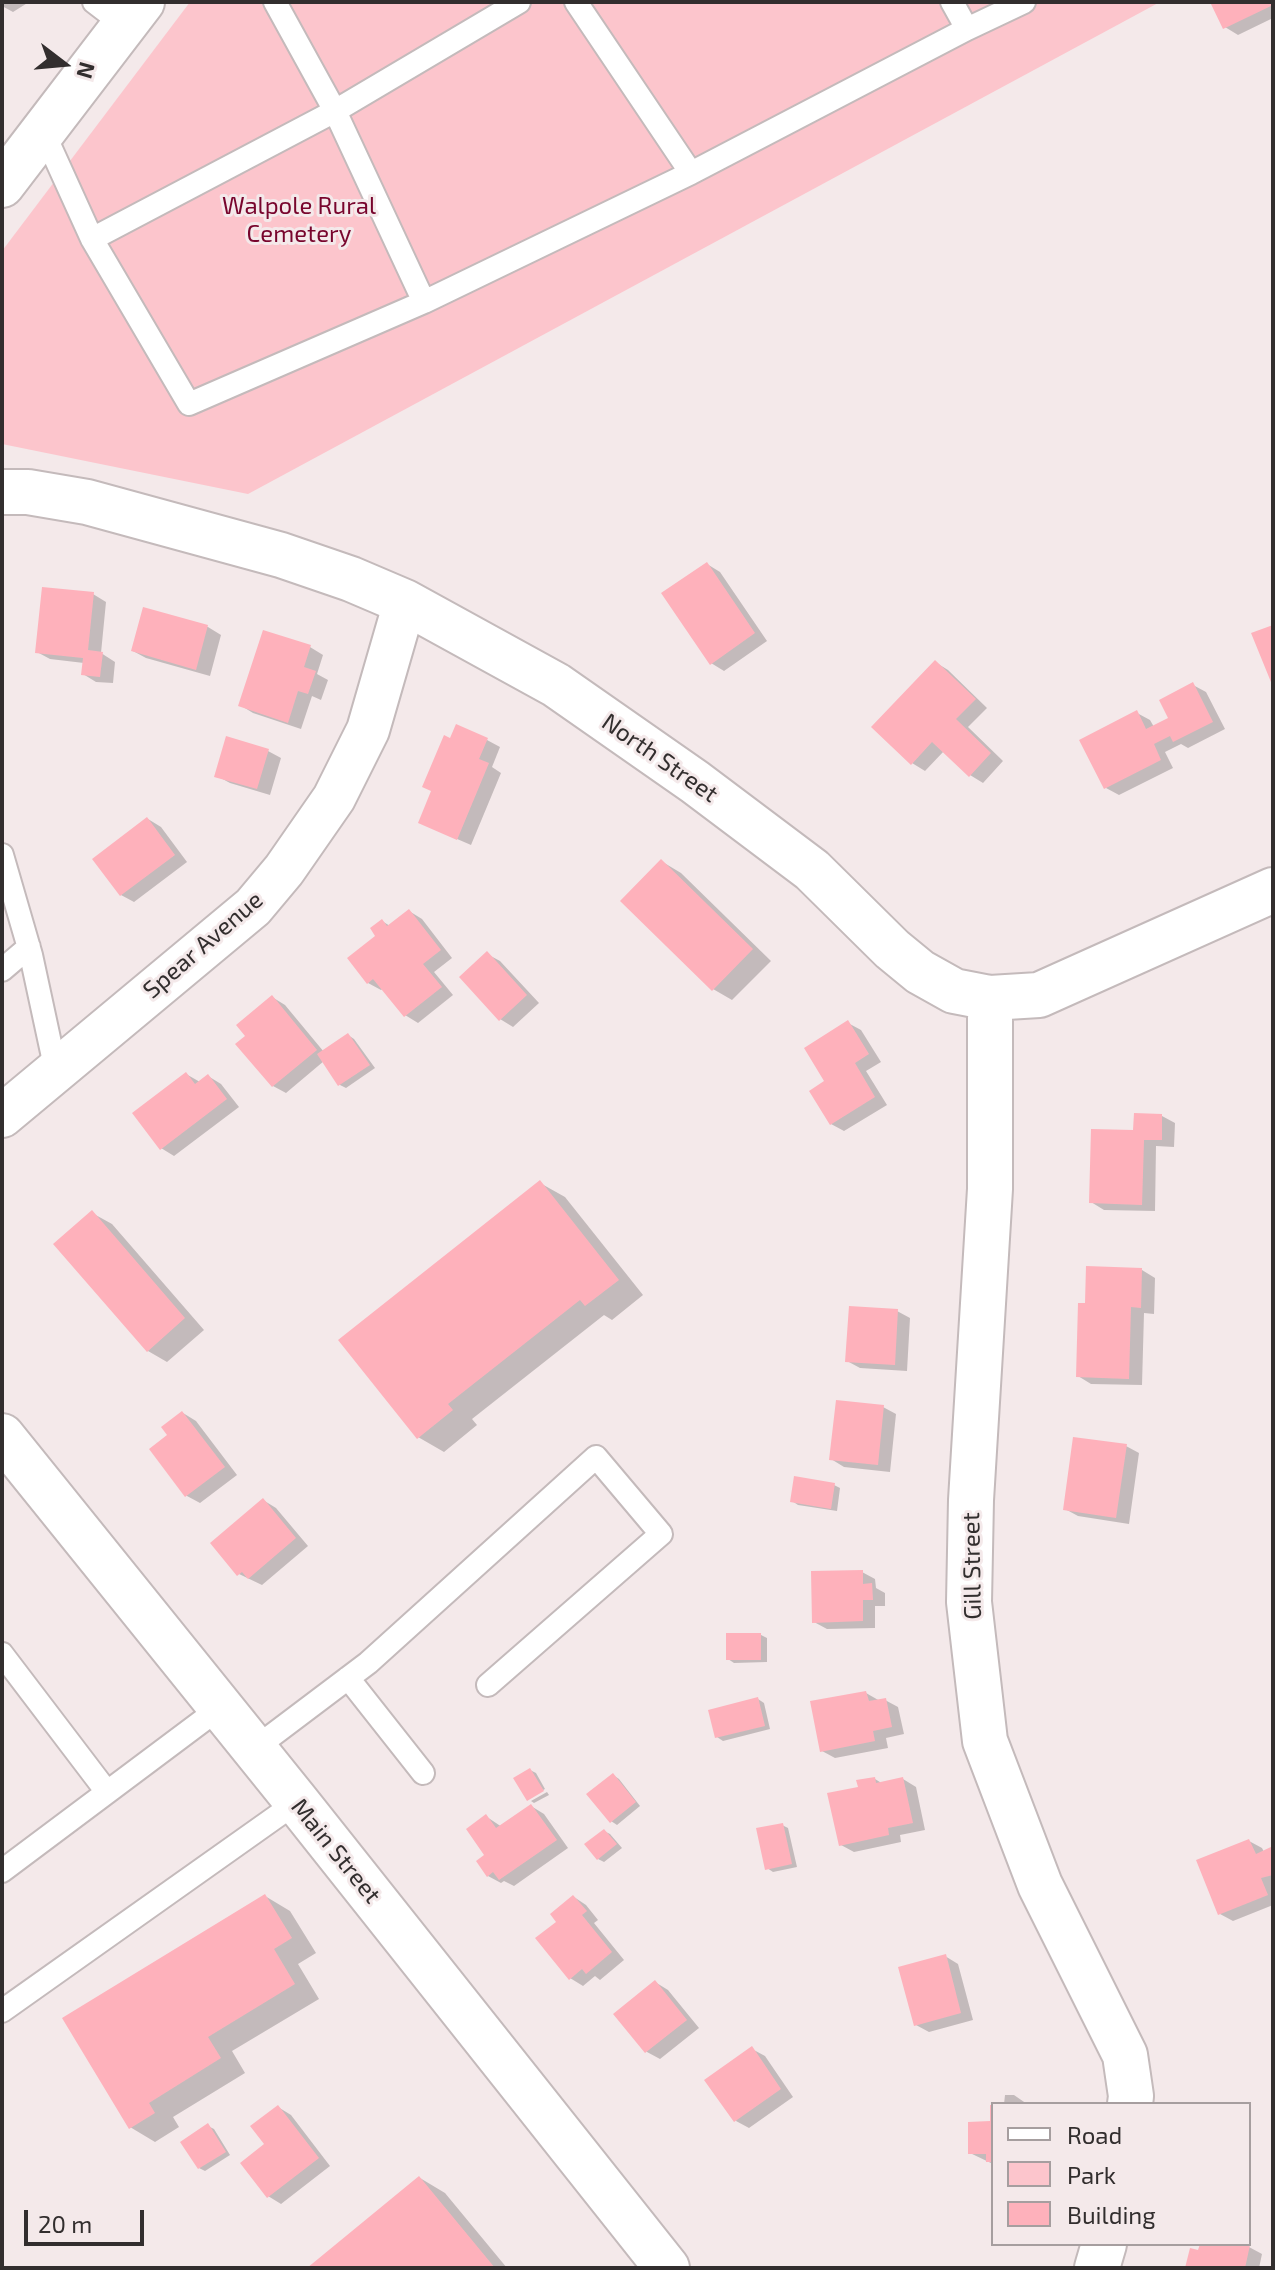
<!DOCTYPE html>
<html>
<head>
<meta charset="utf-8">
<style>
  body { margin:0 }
  #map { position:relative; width:1275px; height:2270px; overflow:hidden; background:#f4e9ea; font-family:"Exo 2",sans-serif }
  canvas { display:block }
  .frame { position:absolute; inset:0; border:4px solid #322e2e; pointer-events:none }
  .legend { position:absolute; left:991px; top:2102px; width:260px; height:144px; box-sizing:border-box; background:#f4e9ea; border:2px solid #a69e9f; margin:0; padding:10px 14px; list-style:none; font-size:24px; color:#322e2e }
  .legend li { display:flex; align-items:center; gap:16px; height:40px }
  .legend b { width:40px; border:2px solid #a69e9f }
  .north { position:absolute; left:24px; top:24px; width:80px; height:80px; -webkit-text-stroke:6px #f4e9ea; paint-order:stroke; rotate:106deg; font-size:22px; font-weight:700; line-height:32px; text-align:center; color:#322e2e }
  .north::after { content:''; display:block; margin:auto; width:28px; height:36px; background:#322e2e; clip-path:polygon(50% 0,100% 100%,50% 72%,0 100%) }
  .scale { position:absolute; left:24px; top:2210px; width:120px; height:36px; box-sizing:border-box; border:4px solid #322e2e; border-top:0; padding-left:10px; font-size:24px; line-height:28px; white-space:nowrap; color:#322e2e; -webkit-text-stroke:6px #f4e9ea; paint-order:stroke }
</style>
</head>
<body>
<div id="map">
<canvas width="1275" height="2270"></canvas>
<div class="frame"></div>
<ul class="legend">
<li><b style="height:10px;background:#fff"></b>Road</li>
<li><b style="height:22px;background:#fcc5cc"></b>Park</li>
<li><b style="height:22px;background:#feb1bb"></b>Building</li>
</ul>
<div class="north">N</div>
<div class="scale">20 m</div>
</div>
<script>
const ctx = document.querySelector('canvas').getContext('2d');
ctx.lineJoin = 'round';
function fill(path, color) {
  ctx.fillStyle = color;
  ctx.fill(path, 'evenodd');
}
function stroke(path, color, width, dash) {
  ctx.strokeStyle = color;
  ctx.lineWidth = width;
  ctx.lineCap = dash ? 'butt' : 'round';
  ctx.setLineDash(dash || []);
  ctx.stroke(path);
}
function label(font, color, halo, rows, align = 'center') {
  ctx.font = font + ' "Exo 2",sans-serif';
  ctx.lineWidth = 6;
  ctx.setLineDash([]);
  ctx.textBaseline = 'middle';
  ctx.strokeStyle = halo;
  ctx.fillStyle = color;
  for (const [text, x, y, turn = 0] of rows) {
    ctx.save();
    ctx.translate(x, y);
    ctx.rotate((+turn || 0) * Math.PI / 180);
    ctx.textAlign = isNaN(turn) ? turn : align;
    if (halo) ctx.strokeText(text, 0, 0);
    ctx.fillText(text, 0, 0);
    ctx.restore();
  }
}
const green = new Path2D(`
  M190 2H1160L248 494 2 444V251Z`);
const shadow = new Path2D(`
  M2 2H29L13 12 2 6Z
  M1213 2H1273V18L1238 35 1225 27Z
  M707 564 720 572 767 641 724 671 711 663Z
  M93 594 106 602 101 653 115 662 113 683 96 682 83 674 84 663 50 659 37 652Z
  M145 610 208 627 221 635 210 676 146 658 133 651Z
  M264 632 310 647 323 655 317 674 328 680 321 700 312 696 301 729 253 713 240 705Z
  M935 662 948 670 987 708 968 727 1003 761 983 783 970 775 944 751 925 771 912 763Z
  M1193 685 1206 692 1225 729 1188 748 1181 744 1165 752 1173 768 1119 795 1106 788 1137 713 1150 720 1154 727 1171 719Z
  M451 740H487L500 747 492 767 501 773 471 845 434 829Z
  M268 751 281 758 270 795 230 783 217 776Z
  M148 819 161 827 187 862 134 902 121 895Z
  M661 861 681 873 771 961 732 1000 713 989Z
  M409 911 422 919 452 958 434 972 453 995 418 1023 405 1015 384 988 381 990 368 983 382 921 390 926Z
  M487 954 500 961 539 1003 513 1027 500 1019Z
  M272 997 285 1005 324 1052 348 1035 354 1039 375 1068 346 1088 340 1085 324 1061 286 1093 273 1086 248 1036Z
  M848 1023 861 1030 881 1062 866 1071 887 1105 844 1131 831 1124 827 1082Z
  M186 1074 200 1082 208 1076 221 1084 239 1107 174 1156 161 1148Z
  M1162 1116 1175 1123 1174 1147 1156 1146 1155 1211 1104 1210 1091 1202 1135 1132Z
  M540 1183 565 1197 643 1295 612 1320 604 1315 472 1419 477 1425 444 1452 418 1437Z
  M92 1213 112 1224 204 1330 167 1362 148 1351Z
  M1142 1270 1155 1278 1154 1314 1144 1313 1142 1385 1091 1384 1078 1376 1087 1305Z
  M897 1311 910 1318 907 1371 860 1368 847 1361Z
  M883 1407 896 1414 890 1472 844 1467 831 1459Z
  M183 1413 196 1421 237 1475 200 1503 187 1496 151 1450 170 1435Z
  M1126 1446 1139 1453 1129 1524 1078 1516 1065 1509Z
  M834 1485 840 1488 837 1511 798 1505 792 1501Z
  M263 1500 276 1508 308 1546 262 1585 239 1574Z
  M862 1572 875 1579 876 1588 885 1593V1606H875V1628L827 1629 814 1622Z
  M761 1635 767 1638V1662L734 1663 728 1659Z
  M866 1693 880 1701 885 1700 898 1707 904 1734 886 1738 888 1748 835 1758 822 1751Z
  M758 1699 764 1703 770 1729 723 1741 717 1737Z
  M530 1770 536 1773 545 1789 528 1798Z
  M613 1775 619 1779 640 1806 617 1825 611 1821Z
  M875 1779 883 1784 903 1779 916 1787 925 1830 900 1835 901 1842 854 1852 841 1845 861 1788Z
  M547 1792 549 1795 534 1803 531 1801Z
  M531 1806 544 1814 568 1848 514 1886 504 1881 501 1883 488 1876 487 1817 502 1827Z
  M782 1825 788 1828 797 1867 773 1872 767 1868Z
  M604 1831 610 1834 622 1848 604 1862 598 1859Z
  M1249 1841 1262 1848 1264 1852 1273 1848V1905L1233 1921 1220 1914Z
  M265 1896 290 1911 316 1953 298 1964 319 1999 232 2051 245 2073 173 2117 179 2127 155 2142 130 2127Z
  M574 1897 586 1905 598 1920 594 1923 624 1960 600 1980 595 1976 583 1986 570 1978 559 1922Z
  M945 1956 958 1964 973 2020 929 2032 916 2025Z
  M655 1982 668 1990 699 2028 660 2059 647 2052 616 2014Z
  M752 2049 765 2056 793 2097 749 2128 736 2121Z
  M1005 2095H1014L1027 2104H1004Z
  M278 2107 291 2115 330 2166 281 2204 268 2196Z
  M993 2107V2164L970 2153 992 2123Z
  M208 2126 214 2129 230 2155 205 2171 199 2168Z
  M420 2178 445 2193 507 2268H311Z
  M1202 2244H1238L1249 2247 1262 2254 1259 2268H1187L1200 2253Z`);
const building = new Path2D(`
  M1210 2H1273V5L1223 29Z
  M707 562 755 633 710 665 661 593Z
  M42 587 94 592 88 650 103 652 100 677 81 675 83 658 35 653Z
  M143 607 208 625 196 670 131 651Z
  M1273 625V687L1251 633Z
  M263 630 311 645 304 667 316 671 308 694 298 691 288 723 238 706Z
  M935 660 976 699 956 719 991 753 969 777 932 742 911 765 871 727Z
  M1193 682 1213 722 1173 742 1170 736 1154 744 1161 760 1104 789 1079 740 1137 710 1146 729 1168 718 1159 700Z
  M456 724 488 738 479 759 489 763 457 840 418 823 431 791 422 787 444 735 450 738Z
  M226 736 269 749 257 789 214 777Z
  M147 817 175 855 120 896 92 859Z
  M661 859 753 949 712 991 620 901Z
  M409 909 441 950 423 964 442 987 404 1017 373 979 367 984 347 958 375 936 370 928 382 919 387 926Z
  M487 951 527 995 499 1021 459 977Z
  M272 995 317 1050 272 1087 235 1044 245 1036 236 1025Z
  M848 1020 869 1054 855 1063 875 1097 830 1125 809 1091 824 1081 804 1048Z
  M348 1033 370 1065 338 1086 317 1054Z
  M186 1072 195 1084 208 1074 227 1099 160 1150 132 1113Z
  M1134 1113 1162 1114V1140H1144L1142 1205 1089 1203 1091 1129 1133 1130Z
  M540 1180 619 1280 585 1306 580 1300 448 1404 453 1410 417 1439 338 1340Z
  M92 1210 185 1318 147 1352 53 1244Z
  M1086 1266 1142 1268 1141 1308 1131 1307 1129 1379 1076 1377 1078 1303H1085Z
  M849 1306 898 1309 895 1365 845 1362Z
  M836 1400 884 1405 878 1465 829 1460Z
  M182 1411 225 1467 185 1497 149 1449 167 1435 161 1427Z
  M1073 1437 1127 1444 1116 1518 1063 1510Z
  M794 1476 835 1483 831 1509 790 1502Z
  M263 1498 296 1538 248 1579 242 1572 237 1576 210 1543Z
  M863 1570V1584L872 1583 873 1600H863V1621L812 1623 811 1571Z
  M726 1633H761V1660H726Z
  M866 1691 869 1701 886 1698 892 1727 873 1731 875 1741 820 1752 810 1701Z
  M758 1697 765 1726 715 1738 708 1710Z
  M530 1768 544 1791 527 1801 513 1778Z
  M613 1773 636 1802 610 1823 586 1794Z
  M875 1777 876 1783 903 1777 913 1823 888 1828 889 1835 839 1846 827 1793 858 1787 856 1780Z
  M531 1804 557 1840 499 1880 493 1872 487 1877 476 1861 484 1855 466 1829 486 1814 496 1828Z
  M783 1823 792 1864 765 1870 756 1828Z
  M604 1829 617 1844 597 1860 584 1844Z
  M1249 1839 1256 1854 1273 1846V1875L1261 1878 1268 1895 1218 1915 1196 1860Z
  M265 1894 292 1938 274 1949 295 1984 208 2037 221 2058 149 2103 155 2113 129 2129 62 2018Z
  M573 1895 587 1911 582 1915 612 1952 586 1974 582 1969 569 1980 535 1938 556 1922 550 1914Z
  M946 1954 961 2013 914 2026 898 1967Z
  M655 1980 687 2020 645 2053 613 2014Z
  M752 2046 781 2089 734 2122 704 2080Z
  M278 2105 319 2158 267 2198 240 2163 264 2144 250 2126Z
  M990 2105H993V2162H986V2154H968V2122L990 2121Z
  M208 2123 226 2152 198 2169 180 2142Z
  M419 2176 495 2268H307Z
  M1200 2244 1250 2245 1245 2268H1185L1190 2248 1198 2250Z`);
const service = new Path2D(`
  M94 2 124 25
  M275 2 335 111 424 302
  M952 2 967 29
  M43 131 92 239 189 404 424 302 691 173 576 2
  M691 173 967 29 1024 2
  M92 239 335 111 519 2
  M2 855 31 955 56 1071
  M2 970 29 947
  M2 1654 107 1792
  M348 1678 423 1773
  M254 1749 368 1663 596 1457 661 1534 488 1685
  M2 1871 221 1707
  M2 2011 297 1802`);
const minor = new Path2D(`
  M2 1116 253 907 284 870 334 798 368 730 405 602`);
const tertiary = new Path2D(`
  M2 185 142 2
  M2 492H28L87 502 281 555 351 579 405 602 556 685 695 782 812 870 892 949 920 972 954 991 990 998 1039 995 1273 890
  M990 998V1189L971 1500 969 1602 985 1741 1040 1885 1125 2055 1131 2096 1130 2104
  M1097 2268 1104 2244`);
const secondary = new Path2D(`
  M2 1436 297 1802 667 2268`);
const parkNames = [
  ["Walpole Rural",299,206],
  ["Cemetery",299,234]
];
const streetNames = [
  ["North Street",660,758,35],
  ["Spear Avenue",203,945,-41],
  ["Gill Street",972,1566,-91],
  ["Main Street",336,1851,51]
];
fill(green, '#fcc5cc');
fill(shadow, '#0003');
fill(building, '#feb1bb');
stroke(service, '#c4babb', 26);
stroke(minor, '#c4babb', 46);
stroke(tertiary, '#c4babb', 48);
stroke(secondary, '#c4babb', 48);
stroke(service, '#fff', 22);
stroke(minor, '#fff', 42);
stroke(tertiary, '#fff', 44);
stroke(secondary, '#fff', 44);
label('24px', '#78052d', '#f4e9ea', parkNames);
label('24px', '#322e2e', '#f4e9ea', streetNames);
</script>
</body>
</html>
